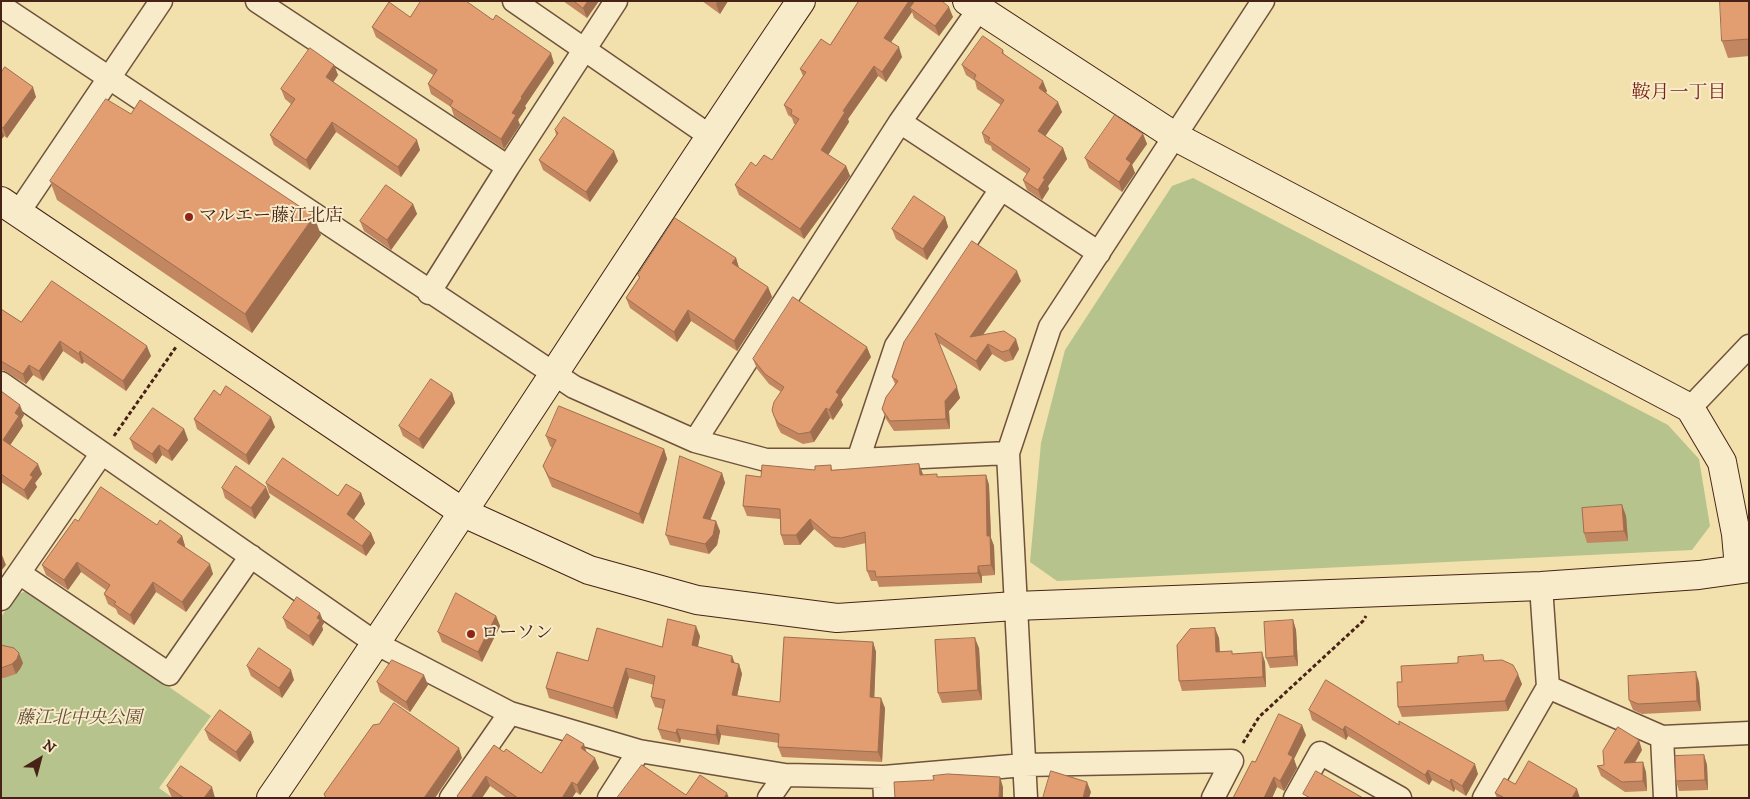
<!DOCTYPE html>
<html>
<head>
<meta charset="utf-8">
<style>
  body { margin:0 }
  #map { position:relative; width:1750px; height:799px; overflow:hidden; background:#f2e0ad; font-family:"IM FELL DW Pica",serif }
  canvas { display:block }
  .frame { position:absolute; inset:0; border:2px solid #462316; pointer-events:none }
  .north { position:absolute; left:15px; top:734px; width:50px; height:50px; -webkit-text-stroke:4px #f7ebca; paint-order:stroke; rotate:37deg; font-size:14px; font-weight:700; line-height:20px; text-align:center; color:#462316 }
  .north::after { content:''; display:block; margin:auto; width:18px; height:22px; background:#462316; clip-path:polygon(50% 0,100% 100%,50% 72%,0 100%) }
</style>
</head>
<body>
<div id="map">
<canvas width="1750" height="799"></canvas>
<div class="frame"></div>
<div class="north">N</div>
</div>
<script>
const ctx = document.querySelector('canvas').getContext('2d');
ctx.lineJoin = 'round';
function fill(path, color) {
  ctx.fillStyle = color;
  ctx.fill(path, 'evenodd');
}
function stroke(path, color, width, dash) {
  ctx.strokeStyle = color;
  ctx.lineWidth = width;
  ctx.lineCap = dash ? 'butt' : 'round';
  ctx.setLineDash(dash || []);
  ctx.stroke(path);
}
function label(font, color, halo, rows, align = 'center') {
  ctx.font = font + ' "IM FELL DW Pica","Noto Serif JP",serif';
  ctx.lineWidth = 4;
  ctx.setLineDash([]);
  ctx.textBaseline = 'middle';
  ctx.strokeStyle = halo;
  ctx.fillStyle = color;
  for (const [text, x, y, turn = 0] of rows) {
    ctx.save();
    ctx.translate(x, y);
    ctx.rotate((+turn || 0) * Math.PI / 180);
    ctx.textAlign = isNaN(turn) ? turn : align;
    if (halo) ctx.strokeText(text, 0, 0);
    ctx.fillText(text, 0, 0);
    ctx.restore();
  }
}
const green = new Path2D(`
  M1193 178 1668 425 1699 459 1710 526 1692 550 1057 581 1030 562 1041 443 1065 350 1172 186Z
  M29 590 211 716 159 788 173 798H1V617L16 595Z`);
const path = new Path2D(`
  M114 436 176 347
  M1243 743 1259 717 1363 621 1366 616`);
const street = new Path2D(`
  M257 1 508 167 616 1
  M514 1 710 136
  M1 6 574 387 695 441 766 460H858L1008 453
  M900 122 1099 253
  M18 213 161 1
  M429 293 508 167
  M1 383 377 644 510 713 639 751 785 775 884 777 1024 765 1232 761 1213 798
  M1690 408 1749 346
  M695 441 900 122 979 9
  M858 460 896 346 1001 189
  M19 573 169 674 251 556
  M1 599 102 453
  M1548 687 1662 737 1749 733
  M1662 737 1665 798
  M884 777 885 798
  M451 798 510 713
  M609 798 639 751
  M769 798 785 775
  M1026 798 1008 453 1050 327 1263 1
  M1295 798 1320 753 1400 798
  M1484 798 1548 687 1541 586`);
const secondary = new Path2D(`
  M967 1 1176 137 1690 408 1722 462 1736 534 1739 568
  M1 201 464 513 589 570 697 600 837 618 1015 606 1541 586 1699 575 1749 568
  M271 798C452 535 622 265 801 1`);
const wall = new Path2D(`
  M563 1H599L587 18Z
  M702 1H728L720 14Z
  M859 1H942L953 17 939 36 914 18 912 12 891 42 902 57 886 82 878 76 848 119 849 122 828 155 846 166 850 176 804 239 739 195 735 185 772 160 796 124H794L792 118 788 115 784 105 803 76 800 69 830 45Z
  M1749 1V56L1728 58 1722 41Z
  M410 17 554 63 525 106 526 108 518 120 520 125 504 149 454 116 451 107 431 94 428 84 433 75 376 37 372 27Z
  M1003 50 1004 54 1047 91 1046 93 1062 112 1045 136 1063 148 1067 159 1048 186 1049 189 1042 200 1027 190 1023 180 1027 174 992 150 991 146 985 143 982 133 1001 105 977 89 975 81 966 75 962 65Z
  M334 65 338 75 333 82 420 150 401 177 336 132 310 170 274 145 270 135 291 104 285 99 281 89Z
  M1 73 36 97 7 138 4 136 1 140Z
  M555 130 618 161 590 202 543 170 539 160 556 135Z
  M1143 134 1147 144 1132 165 1135 173 1122 192 1089 168 1085 158Z
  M50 181 321 235 252 333 57 200Z
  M413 204 417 214 391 250 364 231 360 221Z
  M945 217 948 227 927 260 896 239 892 229Z
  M736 258 739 268 768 287 772 297 737 351 691 321 677 342 630 308 626 298 639 278 638 275Z
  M1021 281 983 335 1019 349 1013 360 1005 362 992 354 980 371 939 343 960 398 949 411 950 429 894 431 886 419 882 409 895 384 892 377 904 342Z
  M1 309 21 322 151 356 126 391 84 362 82 364 63 351 43 381 33 375 26 384 3 370H1Z
  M871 357 841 400 843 405 833 420 830 418 814 442 803 444 781 433 777 426 774 416 781 392 769 384 757 369 753 359Z
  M1 391 24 415 21 420 23 426 10 445 42 474 35 483 37 487 28 500 1 482Z
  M452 393 455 403 423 449 403 436 399 426Z
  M220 395 275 427 249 465 197 429 194 419Z
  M184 429 188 440 172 461 162 455 156 464 134 449 130 439Z
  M546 436 664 449 667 459 643 524 552 487 543 466 552 448 550 446Z
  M831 465 832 470 923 475 938 477 986 475 989 485 991 538 994 546 995 575 982 576V583L879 587 877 581H871L867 571 866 543 844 548 835 547 814 529 800 545H784L781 535 780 519 747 516 743 506 761 477 815 470Z
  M722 473 725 483 710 520 720 531 717 545 709 554 670 545 666 535Z
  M266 483 338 496 361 493 365 504 353 520 371 533 375 543 366 556 269 493Z
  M222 488 270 497 255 519 225 498Z
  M1622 505 1626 516 1628 541 1587 543 1584 533Z
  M78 521 157 525 182 536 185 546V547L213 574 186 612 156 592 134 625 118 614 116 609 108 604 104 594 106 590 81 572 68 590 46 575 42 565Z
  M496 616 500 626 482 662 442 642 438 632Z
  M283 618 324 623 322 626 323 630 313 646 287 628Z
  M1293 620 1296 630 1298 666 1270 668 1266 658Z
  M700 636 698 647 735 663 739 664 742 674 737 696 780 702 873 642 876 652 874 697 885 708 882 762 782 757 778 747 779 743 721 735 719 745 681 739 680 743 662 739 658 729 663 709 655 707 651 697 654 685 629 678 617 719 549 698 546 688 588 661 662 647Z
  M1219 638 1220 651 1233 654 1265 662 1266 687 1182 691 1179 681Z
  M1 645 23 663 20 669 16 674 4 678H1Z
  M979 648 982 700 942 703 938 693Z
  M1485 661 1522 684 1508 711 1402 717 1398 707 1402 682Z
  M247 666 294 680 282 698 251 676Z
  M377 682 428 685 410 712 380 692Z
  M1699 682 1701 711 1642 714 1633 710 1629 700Z
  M1309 710 1478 774 1466 796 1455 789 1454 792 1432 780 1429 785 1348 736 1346 740 1312 720Z
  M205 730 254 742 240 762 209 740Z
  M1306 735 1294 759 1297 768 1284 791 1277 787 1272 798H1233L1255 762Z
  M1642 750 1635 763 1646 772 1647 791 1625 792 1601 776 1597 766 1604 765Z
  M504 752 541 773 587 752 599 768 580 795 576 792 572 798H507L490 786 482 798H458L457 796Z
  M1704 755 1707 765 1708 790 1679 791 1676 781Z
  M1515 784 1580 798H1497L1495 793Z
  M167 786 215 797 173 798 171 796Z`);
const shadedWall = new Path2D(`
  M588 1H599L587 18 583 8Z
  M718 1H728L720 14 716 4Z
  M909 1H915L910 8 912 12 887 48 884 38Z
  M949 7 953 17 939 36 935 26Z
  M899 47 902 57 886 82 882 72Z
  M551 53 554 63 525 106 526 108 518 120 520 125 504 149 501 139 512 113 521 97Z
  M334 65 338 75 330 87 326 77Z
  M874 66 878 76 848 119 849 122 825 160 821 150 843 111Z
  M1043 81 1047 91 1042 98 1039 88Z
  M33 87 36 97 7 138 3 128Z
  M1058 102 1062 112 1042 141 1038 131Z
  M332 122 336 132 310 170 306 160Z
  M1 129 4 136 1 140Z
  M1143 134 1147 144 1132 165 1135 173 1122 192 1119 182 1126 159Z
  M417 140 420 150 401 177 398 167Z
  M1063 148 1067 159 1048 186 1049 189 1042 200 1038 190 1043 178Z
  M614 151 618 161 590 202 586 192Z
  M846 166 850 176 804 239 800 229Z
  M413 204 417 214 391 250 387 240Z
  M314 216 321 235 252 333 245 314Z
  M945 217 948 227 927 260 923 249Z
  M736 258 739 268 732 263Z
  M1017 271 1021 281 974 347 970 337Z
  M768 287 772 297 737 351 734 341Z
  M688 310 691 321 677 342 674 332Z
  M1016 339 1019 349 1013 360 1009 350Z
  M60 341 63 351 43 381 39 371Z
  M988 344 992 354 980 371 976 361Z
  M147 346 151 356 126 391 123 381Z
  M867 347 871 357 841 400 843 405 833 420 829 410 836 392Z
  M80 351 84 362 82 364 79 354Z
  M29 365 33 375 26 384 23 374Z
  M957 387 960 398 949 411 950 429 946 419 945 401Z
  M452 393 455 403 423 449 419 439Z
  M20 405 24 415 21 420 23 426 7 450 3 440 15 413Z
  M826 408 830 418 814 442 810 432Z
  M271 417 275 427 249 465 246 455Z
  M184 429 188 440 172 461 168 451Z
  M159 445 162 455 156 464 152 454Z
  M664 449 667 459 643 524 639 514Z
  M38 464 42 474 35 483 37 487 28 500 24 490 30 475Z
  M919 464 923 474 924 485 920 475Z
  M722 473 725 483 707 528 703 518Z
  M986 475 989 485 991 538 994 546 995 575 991 565 987 536Z
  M266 487 270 497 255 519 251 508Z
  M361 493 365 504 350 525 347 514Z
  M1622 505 1626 516 1628 541 1624 531Z
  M810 519 814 529 800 545 796 535Z
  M716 521 720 531 717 545 709 554 705 544Z
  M371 533 375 543 366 556 362 546Z
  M182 536 185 546 181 552 177 542Z
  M2 555 6 565 1 571V556Z
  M77 562 81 572 68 590 64 580Z
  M210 564 213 574 186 612 182 602Z
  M978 566 982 576V583L978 573Z
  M153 582 156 592 134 625 130 615Z
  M320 613 324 623 322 626 323 630 313 646 309 636 317 618Z
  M496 616 500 626 482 662 478 652Z
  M1293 620 1296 630 1298 666 1294 656Z
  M696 626 700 636 696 655 692 645Z
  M1215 628 1219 638 1220 662 1216 652Z
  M975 638 979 648 982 700 978 690Z
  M873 642 876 652 874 707 870 697Z
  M1262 652 1265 662 1266 687 1263 677Z
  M19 653 23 663 20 669 16 674 12 664Z
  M732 656 736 666 731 662Z
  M739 664 742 674 735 705 732 695Z
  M626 668 629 678 617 719 613 708Z
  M291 670 294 680 282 698 279 688Z
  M1696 672 1699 682 1701 711 1697 701Z
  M1518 674 1522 684 1508 711 1505 701Z
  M424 675 428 685 410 712 406 702Z
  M881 698 885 708 882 762 878 752Z
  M717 725 721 735 719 745 716 735Z
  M1302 725 1306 735 1294 759 1297 768 1284 791 1280 781 1288 754Z
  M1345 726 1348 736 1346 740 1343 730Z
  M677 729 681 739 680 743 676 733Z
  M251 732 254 742 240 762 236 752Z
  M1639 740 1642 750 1628 773 1624 763Z
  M584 744 587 754 581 748Z
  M459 748 462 758 435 798H424Z
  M1704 755 1707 765 1708 790 1705 780Z
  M595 758 599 768 580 795 577 785Z
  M1643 762 1646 772 1647 791 1643 781Z
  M1475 764 1478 774 1466 796 1462 786Z
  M1428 770 1432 780 1429 785 1425 775Z
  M486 776 490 786 482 798H471Z
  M1000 777 1003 787V798H999Z
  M1274 777 1277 787 1272 798H1264Z
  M1451 779 1455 789 1454 792 1450 782Z
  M572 782 576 792 572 798H562Z
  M1087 782 1091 792 1089 798H1083Z
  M212 787 215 798H204Z
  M1577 789 1580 798H1572Z
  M727 793 729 798H724Z`);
const building = new Path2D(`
  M421 1H466L493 20 496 15 551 53 521 97 522 98 512 113 516 115 501 139 450 106 453 101 428 84 437 70 372 27 389 2 410 17Z
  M574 1H588L583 8Z
  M859 1H909L884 38 899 47 882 72 874 66 843 111 845 112 821 150 846 166 800 229 735 185 751 162 756 166 764 155 772 160 799 119 791 114 792 110 784 105 806 72 800 69 821 39 830 45Z
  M915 1H942L949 7 935 26 910 8Z
  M1720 1H1749V39L1722 41Z
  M983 36 1003 50 1002 53 1043 81 1039 88 1058 102 1038 131 1063 148 1043 178 1045 179 1038 190 1023 180 1030 169 988 140 990 138 982 133 1004 100 974 79 976 75 962 65Z
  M310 48 334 65 326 77 417 140 398 167 332 122 306 160 270 135 295 99 281 89Z
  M5 67 33 87 3 128 1 127V73Z
  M106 99 131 114 140 100 314 216 245 314 50 181Z
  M1115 115 1143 134 1126 159 1131 163 1119 182 1085 158Z
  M564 117 614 151 586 192 539 160 558 133 555 130Z
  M386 185 413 204 387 240 360 221Z
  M914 196 945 217 923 249 892 229Z
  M675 218 736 258 732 263 768 287 734 341 688 310 674 332 626 298 640 277 638 275Z
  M972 241 1017 271 970 337 1004 331 1016 339 1009 350 1002 352 988 344 976 361 935 333 957 387 945 401 946 419 890 421 882 409 886 397 898 381 892 377 904 342Z
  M52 281 147 346 123 381 80 351 79 354 60 341 39 371 29 365 23 374 1 361V309L21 322Z
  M793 297 867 347 836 392 839 395 829 410 826 408 810 432 799 434 778 423 774 416 772 410 774 402 784 387 765 374 753 359Z
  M431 379 452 393 419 439 399 426Z
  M226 386 271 417 246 455 194 419 214 390 220 395Z
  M1 391 20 405 15 413 19 416 3 440 38 464 30 475 33 477 24 490 1 474Z
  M559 406 664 449 639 514 549 477 543 466 556 440 546 436Z
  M153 408 184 429 168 451 159 445 152 454 130 439Z
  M680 456 722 473 703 518 716 521 713 535 705 544 666 535Z
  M283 458 338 496 346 484 361 493 347 514 371 533 362 546 266 483Z
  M919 464 920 475 937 474V477L986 475 987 536H990L991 565 978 566V573L876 577 875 571H867L865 532 841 538 831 537 810 519 796 535H781L780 509 743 506 746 475 761 477 762 465 815 470V466L831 465V470Z
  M236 466 266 487 251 508 222 488Z
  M101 487 157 525 160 520 182 536 177 542 210 564 182 602 153 582 130 615 114 604 116 602 104 594 110 585 77 562 64 580 42 565 75 519 78 521Z
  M1622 505 1624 531 1584 533 1582 508Z
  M456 593 496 616 478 652 438 632Z
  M297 597 320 613 317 618 320 620 309 636 283 618Z
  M668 619 696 626 692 645 732 656 731 662 739 664 732 695 780 702 784 637 873 642 870 697 881 698 878 752 778 747 779 734 717 725 716 735 677 729 676 733 658 729 665 700 651 697 655 676 626 668 613 708 546 688 557 652 588 661 597 628 662 647Z
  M1293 620 1294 656 1266 658 1264 622Z
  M1215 628 1216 652 1232 651V654L1262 652 1263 677 1179 681 1177 645 1190 629Z
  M975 638 978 690 938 693 935 640Z
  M1 645 14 648 19 653 17 659 12 664 1 668Z
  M259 648 291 670 279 688 247 666Z
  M1483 655 1484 661 1502 660 1513 665 1518 674 1505 701 1398 707 1397 682H1402L1401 666 1458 663V657Z
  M392 660 424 675 406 702 377 682Z
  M1696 672 1697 701 1638 704 1629 700 1628 676Z
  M1326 680 1399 725V721L1475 764 1462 786 1451 779 1450 782 1428 770 1425 775 1345 726 1343 730 1309 710Z
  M394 703 459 748 424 798H326L324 794 373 725 379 724Z
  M220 710 251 732 236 752 205 730Z
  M1279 714 1302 725 1288 754 1293 757 1280 781 1274 777 1264 798H1233L1252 761 1255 762Z
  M1618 727 1639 740 1624 763 1643 762V781L1622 782 1597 766 1604 765 1603 751Z
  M567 734 584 744 581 748 595 758 577 785 572 782 562 798H518L486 776 471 798H459L457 796 494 745 504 752 506 749 541 773Z
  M1704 755 1705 780 1676 781 1675 756Z
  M1529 761 1577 789 1572 798H1502L1503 797 1495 793 1504 778 1515 784Z
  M642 765 686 795 700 775 727 793 724 798H617Z
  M181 766 212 787 204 798H184L167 786Z
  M1051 771 1087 782 1083 798H1043Z
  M1316 771 1363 798H1310L1303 794Z
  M948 774 1000 777 999 798H895L894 782 934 780 933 776Z`);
const markers = [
  [189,217,5,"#8f2418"],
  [471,634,5,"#8f2418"]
];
const poiNames = [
  ["マルエー藤江北店",199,217],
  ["ローソン",481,634]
];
const parkNames = [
  ["藤江北中央公園",79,719]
];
const neighbourhoodNames = [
  ["鞍月一丁目",1679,94]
];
fill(green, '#b6c38d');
stroke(street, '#71523c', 25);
stroke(secondary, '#462316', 30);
stroke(path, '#462316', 3, [4, 2.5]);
stroke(street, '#f7ebca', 22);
stroke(secondary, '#f7ebca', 28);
fill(wall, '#c28761');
fill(shadedWall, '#9e6e4f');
fill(building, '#e29d71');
stroke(building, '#9e6e4f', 1);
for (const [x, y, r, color] of markers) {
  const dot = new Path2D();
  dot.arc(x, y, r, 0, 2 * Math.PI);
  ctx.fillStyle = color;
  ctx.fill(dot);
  stroke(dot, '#f7ebca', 2);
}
label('18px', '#462316', '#f7ebca', poiNames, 'left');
label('italic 18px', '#624b34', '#f7ebca', parkNames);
label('19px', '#7a1f14', '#f7ebca', neighbourhoodNames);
</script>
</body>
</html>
